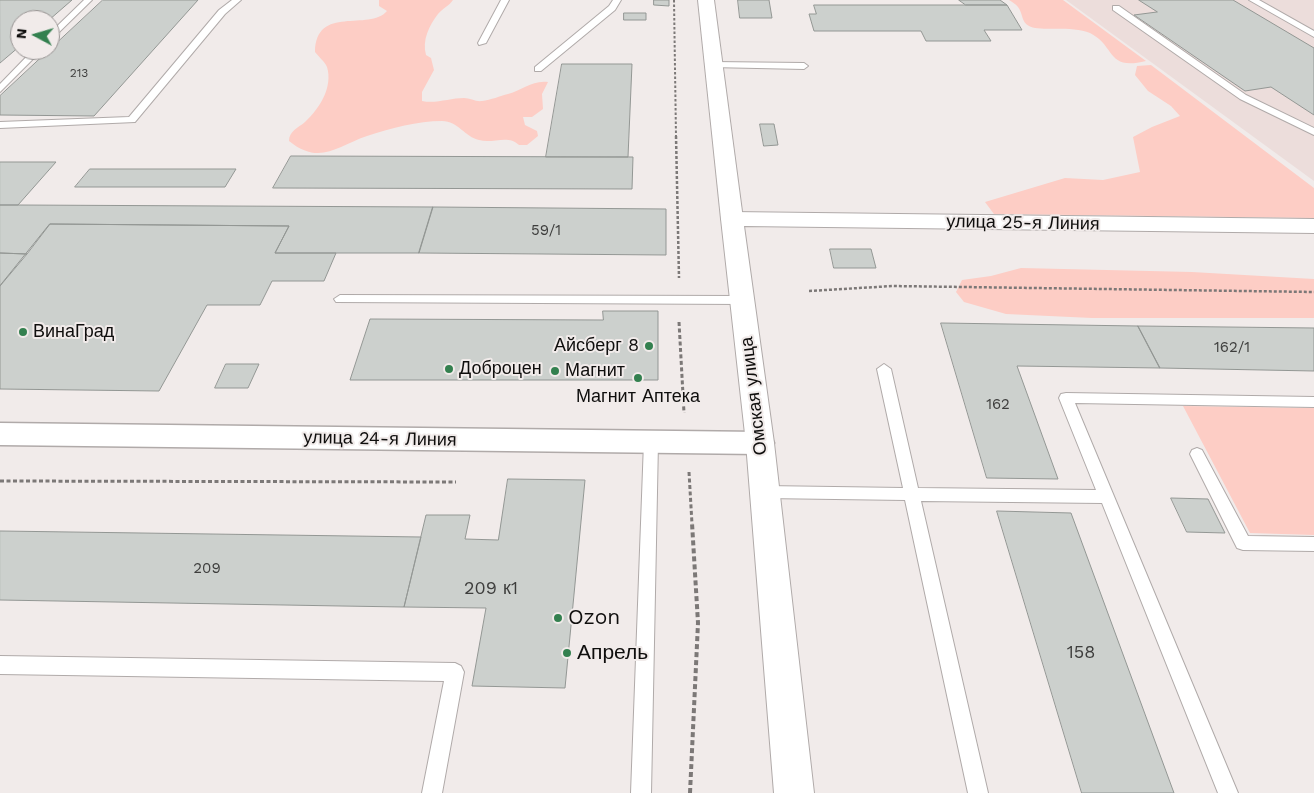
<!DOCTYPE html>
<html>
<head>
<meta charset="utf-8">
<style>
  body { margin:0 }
  #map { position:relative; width:1314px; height:793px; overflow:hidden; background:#f1ebea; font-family:"Work Sans",sans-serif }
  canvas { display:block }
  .north { position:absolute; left:10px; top:10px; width:50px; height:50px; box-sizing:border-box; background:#f1ebea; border:1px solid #979392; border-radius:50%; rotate:276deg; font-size:14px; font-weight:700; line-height:20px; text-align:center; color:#0f0e0d }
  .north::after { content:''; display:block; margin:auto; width:18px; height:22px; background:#33804f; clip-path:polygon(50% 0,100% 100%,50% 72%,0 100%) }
</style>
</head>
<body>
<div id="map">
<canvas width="1314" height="793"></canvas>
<div class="north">N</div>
</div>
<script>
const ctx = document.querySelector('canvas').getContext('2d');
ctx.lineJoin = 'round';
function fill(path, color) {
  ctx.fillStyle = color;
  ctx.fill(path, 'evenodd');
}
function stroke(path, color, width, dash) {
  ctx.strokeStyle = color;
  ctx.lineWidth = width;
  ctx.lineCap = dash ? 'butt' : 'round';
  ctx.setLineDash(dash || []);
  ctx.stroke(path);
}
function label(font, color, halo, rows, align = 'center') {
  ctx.font = font + ' "Work Sans",sans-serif';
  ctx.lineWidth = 4;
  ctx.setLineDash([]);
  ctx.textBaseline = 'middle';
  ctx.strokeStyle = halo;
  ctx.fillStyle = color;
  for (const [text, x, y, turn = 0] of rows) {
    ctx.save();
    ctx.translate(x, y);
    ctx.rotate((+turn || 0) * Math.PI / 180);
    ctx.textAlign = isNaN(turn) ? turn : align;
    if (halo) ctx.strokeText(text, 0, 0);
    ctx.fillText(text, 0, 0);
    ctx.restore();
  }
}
const built = new Path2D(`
  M1066 0H1314V181Z`);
const green = new Path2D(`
  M379 0H453C449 6 443 8 438 14 429 26 422 40 426 55L431 58 434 70 422 92V101C436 104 450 98 464 98 470 98 476 102 482 101 491 100 500 96 508 94 523 90 532 80 548 82L542 94 543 109 532 117H523L525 125 537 131 538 136 527 145H519C508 134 493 144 479 140 465 137 458 121 442 121 417 121 392 128 367 136 337 146 320 166 289 141 289 131 298 128 305 122 320 108 333 87 327 67 325 62 318 56 315 52 316 4 369 32 387 11L379 6Z
  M1009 0H1063L1146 61C1106 71 1116 46 1090 33 1072 25 1038 32 1029 26 1021 22 1023 13 1018 7 1016 4 1012 2 1009 0Z
  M1151 65 1314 188V218L994 214 985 202 1065 178 1103 180 1140 172 1133 137 1152 127 1180 116 1171 106 1148 91 1135 75 1137 66Z
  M1021 268 1192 272 1314 279V318H1092L1006 314 964 302 956 292 962 280 991 276Z
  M1183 406 1314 408V535L1250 533Z`);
const building = new Path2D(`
  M0 0H72L49 20H20V46L0 63Z
  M103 0H198L94 116 0 115V96Z
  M654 0H669V6L654 5Z
  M738 0H769L772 18H740Z
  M959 0H1000L1007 5H966Z
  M1139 0H1233L1314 48V115L1271 87 1245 91 1134 15 1157 12Z
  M814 5H1007L1022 30H984L991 41H926L921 31H814L809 14H816Z
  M624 13H646V20H624Z
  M562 64H632L628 157H546Z
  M760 124H774L778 145 764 146Z
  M291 156 633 157 632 189 273 188Z
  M0 162H56L18 205H0Z
  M90 169H236L225 187H75Z
  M0 205H18L433 207 419 253H275L289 226 50 224 27 254 0 253Z
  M433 207 666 209V255L419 253Z
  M50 224 289 226 275 253H336L324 281H272L260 305H207L159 391 0 389V286Z
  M830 249H871L876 268H834Z
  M0 253 27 254 0 286Z
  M603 311H658V380H350L370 319 603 320Z
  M941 323 1138 326 1160 368 1017 366 1058 479 987 478Z
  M1138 326 1314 328V371L1160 368Z
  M226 364H259L248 388H215Z
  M508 479 585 480 565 688 472 686 486 608 404 607 426 515H470L465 539 498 540Z
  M1171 498 1208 499 1225 533 1187 532Z
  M997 511 1071 513 1174 793H1082Z
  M0 531 421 537 404 607 341 606 0 600Z`);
const pathFar3 = new Path2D(`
  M674 0 676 137`);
const pathFar2 = new Path2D(`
  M676 136 679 278
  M809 291 893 286 1314 292`);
const pathFar1 = new Path2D(`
  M679 322 684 413
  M689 472 692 524
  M0 481 456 482`);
const path = new Path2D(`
  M690 793 698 623 692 523`);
const service = new Path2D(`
  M84 0H92L50 41V33Z
  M232 0H241L225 14 135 122 0 128V122L129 117 219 10Z
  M501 0H509L486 43 479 45 478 43Z
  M613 0H621L615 10 541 71H535V67L609 6Z
  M1249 0H1259L1314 31V37Z
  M1113 6H1119L1246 95 1314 128V135L1240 99 1113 10Z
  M33 50H42L0 92V84Z
  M713 62 804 63 808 66 804 69 710 67 709 65Z
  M340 295 742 296 748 300 742 304 336 302 334 299Z
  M884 364 891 369 918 488 1096 490 1059 398 1061 394 1066 393 1314 397V407L1075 403 1238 793H1218L1102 503 921 501 988 793H968L905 500 765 498 760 496 757 492 760 488 765 486 903 488 877 369Z
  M651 436 656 438 658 442 651 793H631L644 442 646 438Z
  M1197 448 1202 450 1248 536 1314 537V551L1243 550 1237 548 1190 454 1192 450Z
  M0 656 455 663 461 666 464 672 442 793H422L444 681 0 674Z`);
const minor = new Path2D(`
  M0 423 760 432 770 435 774 443 770 451 760 454 0 445Z`);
const tertiary = new Path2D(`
  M698 0H714L743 219 740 224 732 226 724 224 721 219Z`);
const secondary = new Path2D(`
  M732 212 1314 219V233L744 226 774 443 814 793H774L746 443 721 219 724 214Z`);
const markers = [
  [23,332,5,"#33804f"],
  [649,346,5,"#33804f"],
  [449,369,5,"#33804f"],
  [555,371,5,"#33804f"],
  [638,378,5,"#33804f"],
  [558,618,5,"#33804f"],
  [567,653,5,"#33804f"]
];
const farNumbernames = [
  ["213",79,73]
];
const numberNames = [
  ["59/1",546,231],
  ["162/1",1232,348],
  ["162",998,405],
  ["209",207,569]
];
const streetNames = [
  ["улица 25-я Линия",1023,223,1],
  ["Омская улица",754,396,-97],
  ["улица 24-я Линия",380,439,1]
];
const poiNames = [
  ["ВинаГрад",33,332],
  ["Айсберг 8",639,346,"right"],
  ["Доброцен",459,369],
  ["Магнит",565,371],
  ["Магнит Аптека",638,397,"center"]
];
const nearNumbernames = [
  ["209 к1",491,589],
  ["158",1081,653]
];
const nearPoinames = [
  ["Ozon",568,618],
  ["Апрель",577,653]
];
fill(built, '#ecdddb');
fill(green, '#fdcdc5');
fill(building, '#ccd0cd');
stroke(building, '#939794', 1);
stroke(service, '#b0aaa9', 2);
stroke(minor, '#b0aaa9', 3);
stroke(tertiary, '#b0aaa9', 2);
stroke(secondary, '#b0aaa9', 2);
stroke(pathFar3, '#7c7877', 2, [2.5, 2]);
stroke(pathFar2, '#7c7877', 2.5, [3, 2]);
stroke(pathFar1, '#7c7877', 3, [4, 2.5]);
stroke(path, '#7c7877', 4, [5, 3]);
fill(service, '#fff');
fill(minor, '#fff');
fill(tertiary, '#fff');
fill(secondary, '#fff');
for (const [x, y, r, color] of markers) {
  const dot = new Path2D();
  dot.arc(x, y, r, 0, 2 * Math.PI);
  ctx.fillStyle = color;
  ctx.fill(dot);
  stroke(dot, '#f1ebea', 2);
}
label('12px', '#3e3e3d', null, farNumbernames);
label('15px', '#3e3e3d', null, numberNames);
label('18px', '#0f0e0d', '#f1ebea', streetNames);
label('18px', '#0f0e0d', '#f1ebea', poiNames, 'left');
label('18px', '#3e3e3d', null, nearNumbernames);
label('21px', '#0f0e0d', '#f1ebea', nearPoinames, 'left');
</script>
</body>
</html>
